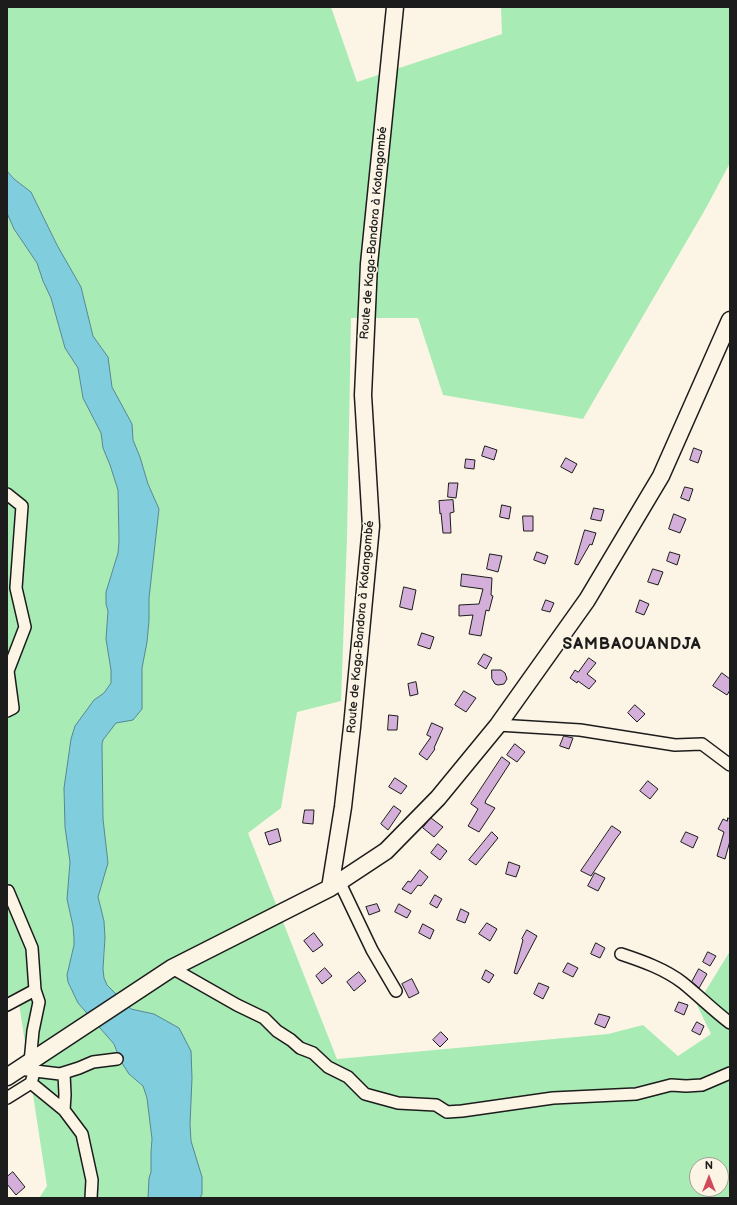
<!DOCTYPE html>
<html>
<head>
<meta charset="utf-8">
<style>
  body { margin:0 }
  #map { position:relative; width:737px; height:1205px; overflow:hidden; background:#fcf5e5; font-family:"Balsamiq Sans",sans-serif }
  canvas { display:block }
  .frame { position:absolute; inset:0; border:8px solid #1c1c1c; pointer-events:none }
  .north { position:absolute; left:689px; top:1157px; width:40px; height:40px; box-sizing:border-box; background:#fcf5e5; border:1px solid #a29e95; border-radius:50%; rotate:0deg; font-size:11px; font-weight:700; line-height:16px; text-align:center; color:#1c1c1c }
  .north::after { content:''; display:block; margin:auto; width:14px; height:18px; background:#d1495b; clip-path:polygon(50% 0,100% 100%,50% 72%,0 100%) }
</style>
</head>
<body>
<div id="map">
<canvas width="737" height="1205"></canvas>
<div class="frame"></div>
<div class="north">N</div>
</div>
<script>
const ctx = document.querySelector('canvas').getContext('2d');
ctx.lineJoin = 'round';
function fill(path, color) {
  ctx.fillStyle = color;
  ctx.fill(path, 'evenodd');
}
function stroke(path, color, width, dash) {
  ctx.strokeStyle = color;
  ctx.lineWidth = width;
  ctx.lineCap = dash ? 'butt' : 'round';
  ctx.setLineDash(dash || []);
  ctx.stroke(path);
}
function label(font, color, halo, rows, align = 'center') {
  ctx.font = font + ' "Balsamiq Sans",sans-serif';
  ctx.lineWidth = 3.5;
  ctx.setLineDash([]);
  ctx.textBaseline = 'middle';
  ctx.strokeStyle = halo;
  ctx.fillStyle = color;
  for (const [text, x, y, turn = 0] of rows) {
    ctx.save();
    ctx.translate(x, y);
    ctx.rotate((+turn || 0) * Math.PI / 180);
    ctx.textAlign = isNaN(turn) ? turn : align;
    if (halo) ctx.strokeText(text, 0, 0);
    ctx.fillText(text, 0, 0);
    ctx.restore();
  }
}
const green = new Path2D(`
  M7 7H331L357 82 502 34 501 7H730V163L706 208 583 419 443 395 418 318H351L347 538 341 701 297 712 281 808 248 833 337 1059 608 1034 643 1025 678 1056 711 1034 697 1005 730 951V1198H200C207 1180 195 1160 191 1143 190 1137 190 1130 190 1124L154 1014 131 1009 107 985 104 978 103 969 105 949 104 921 98 897 108 863 103 819 102 744 103 740 116 722 133 720 142 709V668L147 642 149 621V598L159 509 148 484 140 457 133 440 132 424 112 387 108 357 93 336 81 287 57 245 31 192 14 179 7 171ZM697 1165H721V1189H697Z
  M7 213 14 229 37 263 43 281 51 298 65 348 78 368 83 398 101 433 103 448 110 465 118 490 119 541 118 553 106 592V604L108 611 106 639 111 670V683L104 693 94 700 71 739 64 788 65 827 70 862 67 899 73 926 74 939V945L67 975 68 982 78 1003 114 1044 117 1055 129 1074 143 1086 147 1098 152 1139 151 1152V1172L149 1178 148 1198H39L47 1186 18 997 7 1000Z`);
const water = new Path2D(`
  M7 171 14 179 31 192 57 245 81 287 93 336 108 357 112 387 132 424 133 440 140 457 148 484 159 509 149 598V621L147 642 142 668V709L133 720 116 723 103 740 102 744 103 819 108 863 98 897 104 921 105 938 103 969 104 978 107 985 131 1009 154 1014 179 1028 191 1051 192 1078 190 1124 191 1141 202 1177V1194L200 1198H148L149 1178 151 1172V1152L152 1139 147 1098 143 1086 129 1074 120 1060 114 1044 78 1003 68 982 67 975 74 945V939L73 926 67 899 70 862 65 827 64 788 71 739 75 726 94 700 104 693 111 683V670L106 639 108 611 106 604V592L118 553 119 541 118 490 110 465 103 448 101 433 83 398 78 368 65 348 51 298 43 281 37 263 14 229 7 213Z`);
const building = new Path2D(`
  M485 446 497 450 494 460 482 456Z
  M694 448 702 451 698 463 690 460Z
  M566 458 577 464 572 473 561 467Z
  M466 459 475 460 474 469 465 468Z
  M449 483H458L456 498 448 497Z
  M685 487 693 489 689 501 681 498Z
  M453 500 454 512 450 513 451 533H443L441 513 440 514 439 501Z
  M502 505 511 507 509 519 500 517Z
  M594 508 604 510 601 521 591 519Z
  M674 514 686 519 680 533 669 529Z
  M523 516H533V531H524Z
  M585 530 596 533 592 545 590 544 578 565 575 564Z
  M537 552 548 556 545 564 534 560Z
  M670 552 680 555 677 565 667 561Z
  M490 554 502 556 498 572 487 569Z
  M653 569 663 572 658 585 648 582Z
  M462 574 492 578 491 595 493 596 489 611 486 610 481 636 469 634 473 615 459 616V605L479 604 483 589 461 586Z
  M404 587 416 590 412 610 400 607Z
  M546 600 554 603 550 612 542 610Z
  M640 600 649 604 644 615 636 612Z
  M422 633 434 637 430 649 418 645Z
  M484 654 492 658 486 669 478 664Z
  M589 658 596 663 587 674 596 681 589 689 578 681 577 683 570 678 575 670 578 672Z
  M492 670H501L505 673 507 679 504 684 498 685 495 684 492 679Z
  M722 673 730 679V690L727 695 713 686Z
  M416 682 418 694 410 696 408 684Z
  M464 691 476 698 466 712 455 705Z
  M635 705 645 714 637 722 628 713Z
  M389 715 398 716 397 730H388Z
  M432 723 443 728 434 748 435 749 427 760 419 754 431 737 427 735Z
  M564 736 573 738 569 749 560 746Z
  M515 744 525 752 517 762 507 755Z
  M502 757 510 763 486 800 485 803 495 808 479 832 468 826 478 809 471 804Z
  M395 778 407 786 401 794 389 787Z
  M648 781 658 789 650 799 640 791Z
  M394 806 401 811 388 830 381 824Z
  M305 810H314L313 824 303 823Z
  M431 818 443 827 434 837 423 828Z
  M728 818 730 819V841L725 859 717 856 724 832 718 829 723 819 727 821Z
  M612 826 621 832 615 840 591 876 581 871Z
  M278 829 281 841 269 845 265 833Z
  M492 832 498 838 476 865 469 860Z
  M686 832 698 837 693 848 681 842Z
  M438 844 447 851 440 860 431 853Z
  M509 862 520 866 516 877 506 874Z
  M420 870 428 877 421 886 418 885 411 894 402 889 408 881 410 882Z
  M595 873 605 878 598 891 588 886Z
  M435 895 442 899 437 908 430 904Z
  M377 904 380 911 369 915 366 907Z
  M399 904 411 911 407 918 395 912Z
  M461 909 469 913 465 923 457 920Z
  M487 923 497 929 490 941 479 934Z
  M423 924 434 930 430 939 419 933Z
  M527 930 537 936 517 974 514 973 523 940 522 939Z
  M314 933 323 945 313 952 304 941Z
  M596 943 605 948 600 958 591 954Z
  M708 952 716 956 710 966 703 962Z
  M568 963 578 968 573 977 563 972Z
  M325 968 332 976 322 984 316 976Z
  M699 969 707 974 699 988 692 982Z
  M486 970 494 975 489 983 482 979Z
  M359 972 366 981 354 991 347 982Z
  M412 979 419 993 409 998 402 984Z
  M539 983 549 987 543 999 534 994Z
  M679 1002 688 1005 684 1015 675 1011Z
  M599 1014 610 1017 605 1028 595 1024Z
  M697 1022 704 1026 700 1035 692 1031Z
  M441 1032 448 1039 440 1047 433 1040Z
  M13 1172 25 1187 16 1195 7 1184V1177Z`);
const street = new Path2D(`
  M7 494 22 506 16 588 25 627 8 671 13 708 7 711
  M498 725 580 730 675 745 702 744 730 765
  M339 881 372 950 396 991
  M7 891H8L32 948 35 990 39 1002 33 1031 30 1062
  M621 954C642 961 665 969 683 983 699 996 713 1010 730 1023
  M172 968 237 1005 264 1018 277 1031 291 1040 300 1048 313 1053 328 1067 348 1077 365 1094 398 1103 436 1105 447 1112 462 1111 553 1098 636 1094 671 1085 686 1086 702 1085 730 1073
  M7 1005 35 990
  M19 1069 60 1074 79 1068 93 1062 117 1059
  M64 1073 65 1095 64 1110
  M31 1083 64 1110 82 1134 92 1180 91 1198
  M7 1098 31 1083 33 1076`);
const secondary = new Path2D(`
  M330 888 343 807 352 727 371 526 363 395 369 264 395 7
  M7 1077 172 968 330 888 386 851 438 798 498 725 587 600 661 476 730 320`);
const streetNames = [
  ["Route de Kaga-Bandora à Kotangombé",374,233,-85],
  ["Route de Kaga-Bandora à Kotangombé",361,627,-85]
];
const districtNames = [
  ["SAMBAOUANDJA",632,645]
];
fill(green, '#a9ebb5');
fill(water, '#7fcddd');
stroke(water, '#578690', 1);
fill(building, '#d3afd9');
stroke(building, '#1c1c1c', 1);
stroke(street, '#1c1c1c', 14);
stroke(secondary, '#1c1c1c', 19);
stroke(street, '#fcf5e5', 11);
stroke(secondary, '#fcf5e5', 16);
label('12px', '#1c1c1c', '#fcf5e5', streetNames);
ctx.letterSpacing = '1px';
label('bold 16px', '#1c1c1c', '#fcf5e5', districtNames);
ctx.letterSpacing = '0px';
</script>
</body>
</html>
